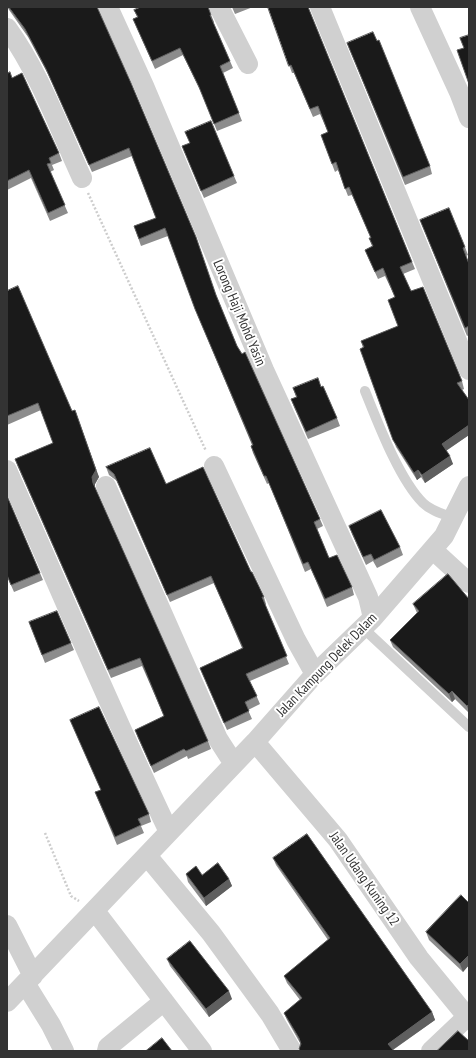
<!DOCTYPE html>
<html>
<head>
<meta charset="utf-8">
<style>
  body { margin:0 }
  #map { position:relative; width:476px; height:1058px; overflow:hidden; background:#fff; font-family:"PT Sans Narrow",sans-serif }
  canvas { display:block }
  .frame { position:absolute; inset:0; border:8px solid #333; pointer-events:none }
</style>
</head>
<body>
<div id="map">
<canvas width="476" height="1058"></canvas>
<div class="frame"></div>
</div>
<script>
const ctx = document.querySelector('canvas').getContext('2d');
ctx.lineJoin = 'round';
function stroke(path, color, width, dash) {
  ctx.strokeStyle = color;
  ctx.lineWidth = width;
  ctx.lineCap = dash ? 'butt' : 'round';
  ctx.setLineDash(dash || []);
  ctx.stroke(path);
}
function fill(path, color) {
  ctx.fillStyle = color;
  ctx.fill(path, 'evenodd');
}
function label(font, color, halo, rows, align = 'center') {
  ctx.font = font + ' "PT Sans Narrow",sans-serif';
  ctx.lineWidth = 4;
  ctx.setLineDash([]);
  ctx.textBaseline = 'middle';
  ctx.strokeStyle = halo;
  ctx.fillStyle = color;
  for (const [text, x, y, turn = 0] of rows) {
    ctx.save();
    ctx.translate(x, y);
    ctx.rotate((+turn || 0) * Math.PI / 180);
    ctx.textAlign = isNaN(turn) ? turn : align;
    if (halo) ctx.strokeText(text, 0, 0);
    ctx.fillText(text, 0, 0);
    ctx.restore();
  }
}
const path = new Path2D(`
  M88 193 206 451
  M45 833 71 896 79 901`);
const service = new Path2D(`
  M365 391C378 423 399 479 423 503 431 511 443 514 454 518
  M363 628 469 727`);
const minor = new Path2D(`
  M108 7 144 86 264 370 368 597 373 618
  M219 7 248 64
  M320 7 469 370
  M420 7 459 92 469 118
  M7 28C39 72 59 128 82 178
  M214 466 296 640 315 674
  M7 470C61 591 112 713 169 832
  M106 486 218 739 234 764
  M433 550 469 583
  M255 742 338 840 419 958 469 1019
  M148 857 211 933 270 1014 292 1051
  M95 911 202 1051
  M7 925 33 976
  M25 983 51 1025 64 1051
  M7 1002 255 742 315 674 373 618 444 536 469 486
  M107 1051 108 1047 164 1001
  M431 1051 469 1015`);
const wall = new Path2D(`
  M7 7H97L237 346 320 519 323 526 317 529 329 558 352 587 354 595 327 607 311 569 305 572 269 483 267 484 253 453 251 446 252 445 198 316 168 236 141 246 134 226 156 218 132 156 92 172 49 76 28 37Z
  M208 7 214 22H213L230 61 233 68 223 73 242 121 217 131 202 94 183 55 155 69 133 19 137 17 134 10Z
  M232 7H253L235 14Z
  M268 7H309V10L415 269 403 274 411 291 462 381 464 389 462 390 469 400V435L446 451 453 464 425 483 421 477 417 480 396 447 360 349 363 348 361 341 398 326 395 297 385 276 378 279 368 257 365 250 372 246 369 238H371L352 195 348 196 338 170 335 172 321 135 328 132 320 114 313 117 294 73H292Z
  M347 43 430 166 432 174 405 185Z
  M7 74 12 78 59 153 62 161 52 165 54 170 50 172 68 213 50 221 31 178 7 190Z
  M185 132 234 176 237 183 204 198 182 146 190 143Z
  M420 220 465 247 468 255 466 256 469 264V335L467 336Z
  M7 291 99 477 95 484V489L208 741 211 749 188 759 187 756 154 773 138 738 135 730 164 716 142 666 111 678 18 467 15 459 53 443 41 410 7 425Z
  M321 387 337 418 340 426 308 439 294 407 291 399 296 397 293 388Z
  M106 467 166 484 251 572 264 597 266 604 265 605 289 664 250 681 260 704 248 710 252 719 227 730 200 668 242 648 214 583 170 602 117 481 109 475Z
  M7 496 43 580 14 592 7 576Z
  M349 526 400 547 403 555 377 568 373 561 366 565 352 534Z
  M469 598V713L455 699 452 702 393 647 390 640 417 613 413 604Z
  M29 622 71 643 74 650 45 663Z
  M70 720 149 814 151 822 141 826 144 833 117 845 95 792 101 790Z
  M273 858 432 1012 435 1020 393 1050 394 1051H300L299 1049 300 1043 287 1020 284 1013 300 1000 287 983 284 976 328 940 276 865Z
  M186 874 202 875 229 879 232 886 206 906 188 882Z
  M469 903V965L463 972 429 940 426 932Z
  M167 959 232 999 209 1017 170 966Z`);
const shadedWall = new Path2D(`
  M75 410 99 477 95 484V491L93 483Z
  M469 425V435L444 452 442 444Z
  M450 456 453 464 425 483 422 475Z
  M418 470 421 477 417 480 414 473Z
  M452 691 455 699 452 702 449 694Z
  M469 704V712L467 706Z
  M229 879 232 886 206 906 204 898Z
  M469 955V965L463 972 460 964Z
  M229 991 232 999 209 1017 206 1009Z
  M432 1012 435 1020 391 1051 388 1044Z`);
const building = new Path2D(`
  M9 7H97L131 83 196 237 216 295 237 346 242 354 245 352 320 519 314 522 329 558 337 555 352 587 325 599 308 562 303 564 266 476H264L251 446 253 445 195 309 165 228 139 239 134 226 156 218 129 148 89 165 46 69 25 29Z
  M141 7H208L211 15H210L230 61 220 66 239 113 214 124 199 87 180 48 152 61 133 19 138 17 134 10Z
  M268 7H308L412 262 400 267 411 291 423 287 462 381 457 383 469 400V425L442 444 450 456 422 475 418 470 414 473 393 440 360 349 364 347 361 341 398 326 388 300 395 297 383 268 375 272 365 250 373 246 369 238H371L349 187 345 189 336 162 332 164 321 135 328 132 318 106 310 109 291 65 289 66Z
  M373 32 377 41 379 40 430 166 403 177 347 43Z
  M469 35V84L457 50 464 48 460 38Z
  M10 72 12 78 22 73 59 153 49 158 51 163 47 164 65 205 48 213 29 170 7 181V74Z
  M211 121 234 176 201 191 182 146 190 143 185 132Z
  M449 208 465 247 463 248 469 264V326L465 328 420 220Z
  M18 286 72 411 75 410 96 470 92 477 93 483 208 741 186 751 184 749 151 766 135 730 164 716 140 658 108 670 15 459 53 443 38 403 7 416V291Z
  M318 378 321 387 323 386 337 418 306 432 291 399 297 397 293 388Z
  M150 448 166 484 203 467 251 572H252L264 597H262L287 656 246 674 257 696 245 702 249 711 224 723 200 668 243 648 211 576 167 595 114 474 106 467Z
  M7 496 40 573 11 585 7 575Z
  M381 510 400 547 374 560 371 554 363 557 349 526Z
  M448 574 469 599V598V704L467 706 452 691 449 694 390 640 419 611 413 604Z
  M57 611 71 643 42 655 29 622Z
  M99 707 149 814 138 819 141 825 115 837 95 792 101 790 70 720Z
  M307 834 432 1012 388 1044 394 1051H301L299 1049 301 1044 299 1038 284 1013 302 998 284 976 330 938 273 858Z
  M218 863 229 879 204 898 186 874 196 866 202 875Z
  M461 895 469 903V955L460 964 426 932Z
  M190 941 229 991 206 1009 167 959Z
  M458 1031 469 1041V1051H437Z
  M162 1038 172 1051H146Z`);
const streetNames = [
  ["Lorong Haji Mohd Yasin",239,313,67],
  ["Jalan Kampung Delek Dalam",327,665,-46],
  ["Jalan Udang Kuning 12",364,879,55]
];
stroke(path, '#cdcdcd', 2.5, [2, 2]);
stroke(service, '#d0d0d0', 10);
stroke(minor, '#d0d0d0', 20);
fill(wall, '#8c8c8c');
fill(shadedWall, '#5f5f5f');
fill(building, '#1a1a1a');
stroke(building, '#5f5f5f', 1);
label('14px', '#333', '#fff', streetNames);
</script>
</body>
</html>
